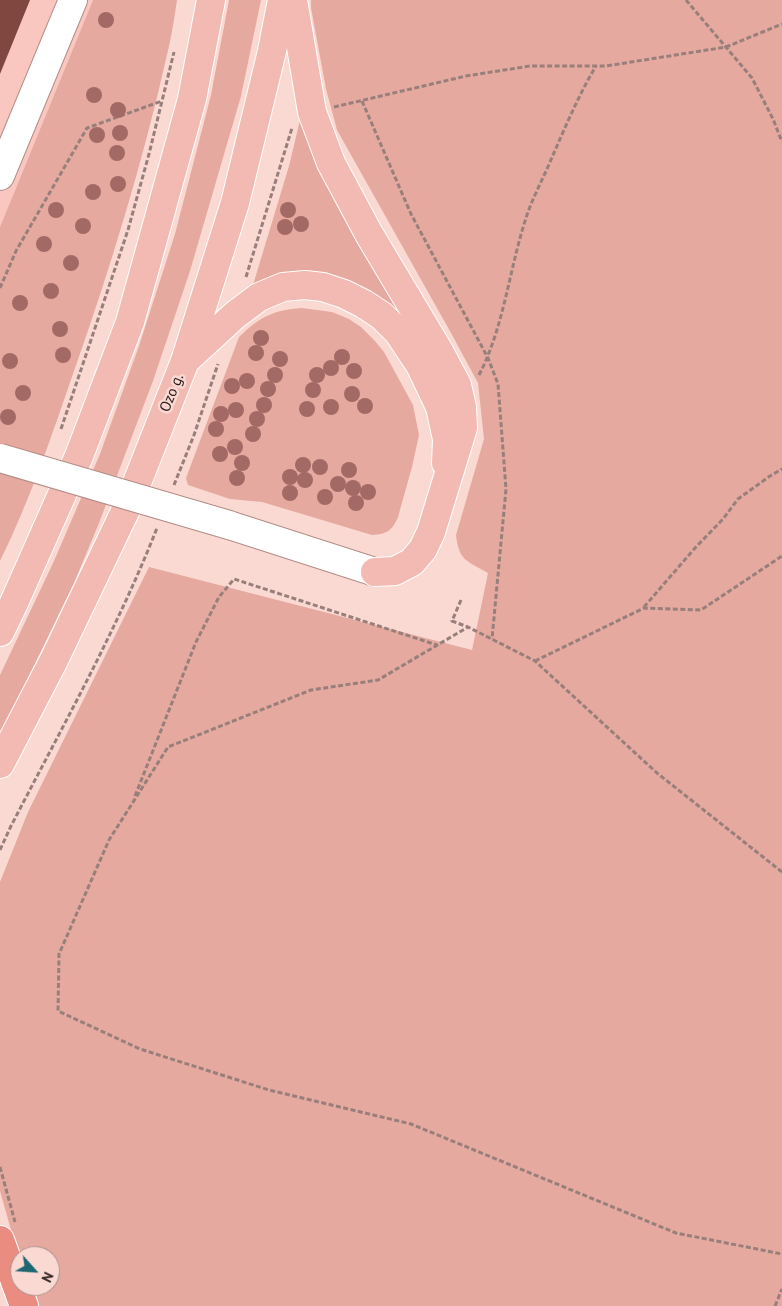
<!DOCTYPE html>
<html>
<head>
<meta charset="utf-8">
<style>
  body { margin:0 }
  #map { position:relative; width:782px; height:1306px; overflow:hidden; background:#fad9d3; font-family:"PT Sans",sans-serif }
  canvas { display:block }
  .north { position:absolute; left:10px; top:1246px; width:50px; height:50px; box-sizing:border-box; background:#fad9d3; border:1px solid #a88e89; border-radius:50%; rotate:116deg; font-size:14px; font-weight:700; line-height:20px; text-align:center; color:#2c1d1b }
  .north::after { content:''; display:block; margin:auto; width:18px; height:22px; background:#1c6771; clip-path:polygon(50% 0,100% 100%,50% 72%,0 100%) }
</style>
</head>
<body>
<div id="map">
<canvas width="782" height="1306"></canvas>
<div class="north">N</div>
</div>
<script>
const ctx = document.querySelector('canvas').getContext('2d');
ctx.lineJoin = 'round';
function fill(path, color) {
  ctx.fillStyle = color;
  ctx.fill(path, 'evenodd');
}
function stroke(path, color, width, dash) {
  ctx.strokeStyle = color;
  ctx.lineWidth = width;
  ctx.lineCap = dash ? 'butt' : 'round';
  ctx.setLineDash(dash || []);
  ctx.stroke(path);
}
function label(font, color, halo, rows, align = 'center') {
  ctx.font = font + ' "PT Sans",sans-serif';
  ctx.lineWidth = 5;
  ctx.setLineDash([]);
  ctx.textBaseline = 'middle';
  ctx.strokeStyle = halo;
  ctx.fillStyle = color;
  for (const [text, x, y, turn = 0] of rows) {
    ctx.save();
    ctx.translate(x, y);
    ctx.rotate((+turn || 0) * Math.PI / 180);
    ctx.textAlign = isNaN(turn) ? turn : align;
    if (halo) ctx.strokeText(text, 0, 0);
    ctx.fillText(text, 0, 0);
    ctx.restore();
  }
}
const built = new Path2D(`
  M0 0H93L0 227Z`);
const green = new Path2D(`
  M93 0H177C174 20 171 40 166 59 142 165 110 269 74 371 52 435 30 500 0 561V227Z
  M229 0H261L241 96 190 271 153 381 99 523 74 583 0 736V675L54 561 100 454 139 346 175 234 211 95Z
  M311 0H782V1306H34L27 1286H50V1256H20V1262L0 1191V882L28 812 149 567 472 650 488 573C466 560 459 561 456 535L484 439 478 383 451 333 337 130 326 89 311 8Z
  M301 116 406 322 389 304 370 291 354 283 335 277 253 285 289 166Z
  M302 308 332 312 349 319 361 327 375 341 384 352 413 405 419 435 412 467 398 517C392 531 387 534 372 535L262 502 230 499 188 485 186 478 239 337C260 317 273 310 302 308Z`);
const building = new Path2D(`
  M0 0H30L0 74Z`);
const path = new Path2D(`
  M686 0 752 78 773 119 782 142
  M362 101 411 214 488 358 498 384 506 489 492 639
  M334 107 466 76 530 66H606L726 47 782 24
  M246 277 292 128
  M0 288 16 251 87 128 162 101
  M479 375C504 327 509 270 526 218 532 199 542 181 550 162 564 130 578 96 596 66
  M61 429 128 230 149 154 174 52
  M174 485 194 435 218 364
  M461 600 452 621 468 627
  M644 607 695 548 723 519 738 499 770 476 782 469
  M535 661 644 608 701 610 782 556
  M135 796 196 642 219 597 234 579 437 645
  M0 850 10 828C61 729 116 632 157 528
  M782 872 657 773 535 661 468 627 378 680 311 690 168 747 109 840 59 954 58 1011 140 1049 269 1090 411 1124 676 1233 782 1254
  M0 1167 15 1222
  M775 1306 782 1289`);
const minor = new Path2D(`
  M0 176 73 0
  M229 525 375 572`);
const major = new Path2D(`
  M293 0 312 112 331 163 369 234 440 353 457 385 462 407 463 428 431 532 423 549 412 562 395 571 375 572
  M186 360 235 315 259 297 283 287 305 285 323 287 344 294 364 304 382 316 398 332 420 365 440 407 447 439 446 463
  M0 632 13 605 79 456 130 322 192 99 211 0
  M0 764 54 660 129 503 185 361 235 203 272 51 282 0`);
const highway = new Path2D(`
  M0 1240 24 1306`);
const minorBridge = new Path2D(`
  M0 458 229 525`);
const trees = [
  [106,20],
  [94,95],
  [118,110],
  [120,133],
  [97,135],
  [117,153],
  [118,184],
  [93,192],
  [56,210],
  [288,210],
  [301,224],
  [83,226],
  [285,227],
  [44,244],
  [71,263],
  [51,291],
  [20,303],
  [60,329],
  [261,338],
  [256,353],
  [63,355],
  [342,357],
  [280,359],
  [10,361],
  [331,368],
  [354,371],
  [275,375],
  [317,375],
  [247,381],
  [232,386],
  [268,389],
  [313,390],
  [23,393],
  [352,394],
  [264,405],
  [365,406],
  [331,407],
  [307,409],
  [236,410],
  [221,414],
  [8,417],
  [257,419],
  [216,429],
  [253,434],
  [235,447],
  [220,454],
  [242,463],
  [303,465],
  [320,467],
  [349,470],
  [290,477],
  [237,478],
  [305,480],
  [338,484],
  [353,488],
  [368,492],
  [290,493],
  [325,497],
  [356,503]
];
const streetNames = [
  ["Ozo g.",172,393,-68]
];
fill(built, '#f9c7bf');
fill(green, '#e6a99f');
fill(building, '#7f473f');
stroke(minor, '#b38d86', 30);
stroke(major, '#fff', 30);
stroke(highway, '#fff', 30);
stroke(path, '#987f7b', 3, [5, 2.5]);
stroke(minor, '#fff', 28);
stroke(major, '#f2bab2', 28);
stroke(highway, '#ea8c7f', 28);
stroke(minorBridge, '#b38d86', 30, []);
stroke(minorBridge, '#fff', 28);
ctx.fillStyle = '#a36a65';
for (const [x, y] of trees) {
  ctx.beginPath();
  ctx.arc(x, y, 8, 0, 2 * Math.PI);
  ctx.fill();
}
label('15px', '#2c1d1b', '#fad9d3', streetNames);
</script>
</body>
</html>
